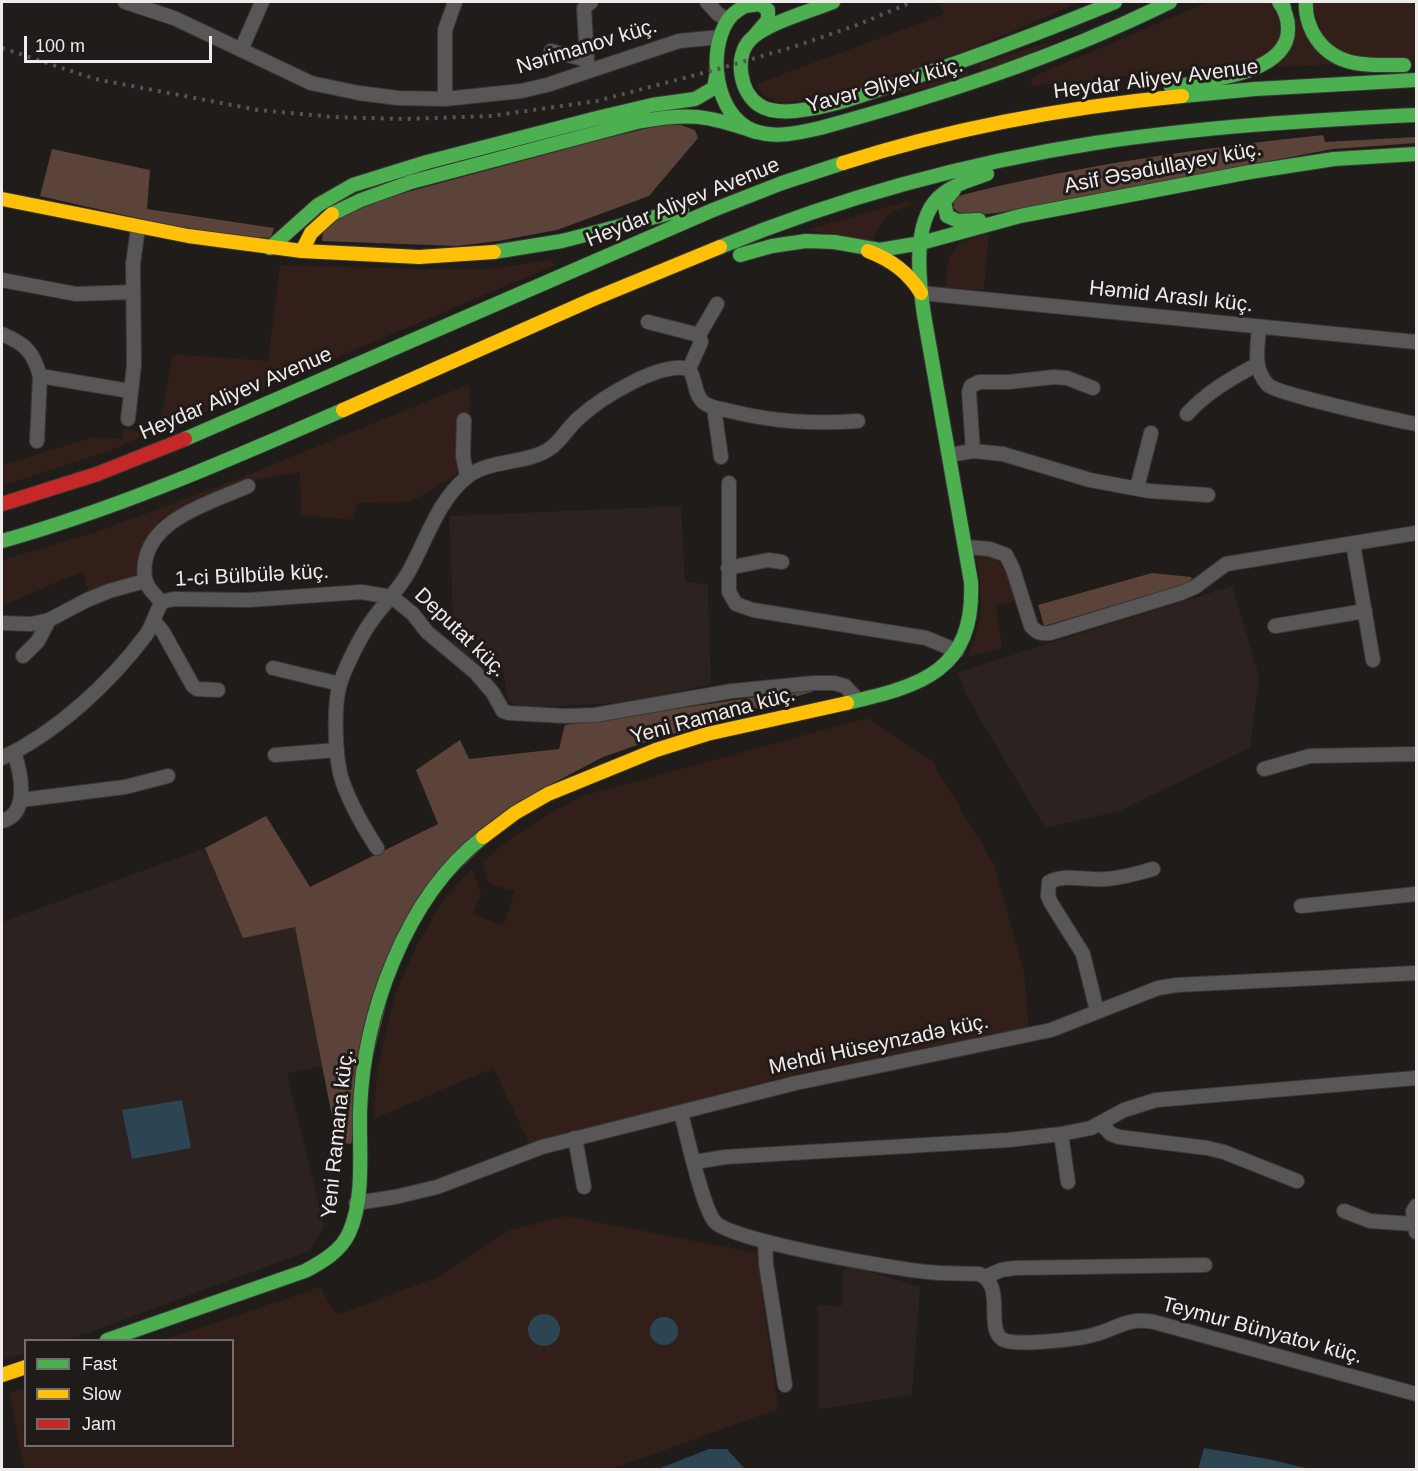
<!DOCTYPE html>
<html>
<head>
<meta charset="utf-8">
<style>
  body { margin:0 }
  #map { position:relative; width:1418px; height:1471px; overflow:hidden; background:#1f1c1a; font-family:Helvetica,sans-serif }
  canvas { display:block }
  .frame { position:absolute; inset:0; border:3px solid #efebea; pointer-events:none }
  .legend { position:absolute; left:24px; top:1339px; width:210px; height:108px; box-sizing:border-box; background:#201b19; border:2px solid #736e6d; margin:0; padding:8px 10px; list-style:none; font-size:18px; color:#efebea }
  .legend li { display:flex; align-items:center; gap:12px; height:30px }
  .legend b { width:30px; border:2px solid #736e6d }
  .scale { position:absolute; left:24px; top:36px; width:188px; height:27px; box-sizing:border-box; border:3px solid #efebea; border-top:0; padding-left:8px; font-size:18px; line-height:21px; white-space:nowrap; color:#efebea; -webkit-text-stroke:4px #201b19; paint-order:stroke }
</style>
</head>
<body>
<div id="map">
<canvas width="1418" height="1471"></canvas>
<div class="frame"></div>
<ul class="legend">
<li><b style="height:8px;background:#4caf50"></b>Fast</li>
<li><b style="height:8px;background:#ffc107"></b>Slow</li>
<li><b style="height:8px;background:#c62828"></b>Jam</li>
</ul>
<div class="scale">100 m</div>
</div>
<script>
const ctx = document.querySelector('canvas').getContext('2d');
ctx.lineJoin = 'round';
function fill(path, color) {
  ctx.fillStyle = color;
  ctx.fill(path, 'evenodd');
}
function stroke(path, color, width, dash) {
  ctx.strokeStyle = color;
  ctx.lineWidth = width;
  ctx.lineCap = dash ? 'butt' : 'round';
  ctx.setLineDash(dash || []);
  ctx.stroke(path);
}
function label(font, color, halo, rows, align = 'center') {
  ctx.font = font + ' Helvetica,sans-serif';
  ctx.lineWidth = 6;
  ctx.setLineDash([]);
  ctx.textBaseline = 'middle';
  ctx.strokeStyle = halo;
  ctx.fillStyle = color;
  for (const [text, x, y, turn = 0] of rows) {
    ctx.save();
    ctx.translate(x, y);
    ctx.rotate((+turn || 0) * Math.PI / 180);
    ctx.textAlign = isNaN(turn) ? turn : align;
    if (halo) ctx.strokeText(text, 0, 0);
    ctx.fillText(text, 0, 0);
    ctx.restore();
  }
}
const built = new Path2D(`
  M681 506 685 581 708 585 711 684 632 702 521 708 508 700 502 666 478 668 454 644 449 516Z
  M1232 586 1259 676 1250 748 1119 811 1045 828 966 695 958 672Z
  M205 848 243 937 295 927 323 1066 287 1073 324 1227 309 1251 93 1331 65 1340H26L25 1353 2 1360V922Z
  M851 1265 920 1287 912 1395 819 1409 818 1305 842 1306V1271Z`);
const green = new Path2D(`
  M949 2H1080L976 47 836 95 792 102H776L763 95 756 84 945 14 940 5Z
  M1208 2H1271C1280 14 1285 39 1271 50 1265 56 1253 60 1245 64L1031 86 1032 77Z
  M1311 2H1416V60H1357L1327 46Z
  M1294 14 1335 64 1272 67Z
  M1065 37 982 75 980 64Z
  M965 70 968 71V76L962 80 869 100Z
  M907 201 915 203C887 214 884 214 872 242L808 230Z
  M989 233 984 290 945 288C948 249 951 243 989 233Z
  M552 260 555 265 158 433 173 354 268 361 280 265 419 269H487Z
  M469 384 471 412 457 416V474L411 502 357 503 353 520 301 515 300 472 245 482 181 507 161 519 142 545 136 576 89 592 83 571 2 606V560L96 532 228 483Z
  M124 429 146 432 147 434 112 450 2 486V465L94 437 122 439Z
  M988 554C1008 564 1009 580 1017 600L996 606 1002 648 967 657C986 618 982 596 976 555Z
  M867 718 932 761 994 864 1024 972 1029 1027 800 1073 530 1145 493 1068 374 1119 377 1070 395 995 417 944 443 901 472 868 481 894 473 914 503 926 515 891 489 884 482 862C512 834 546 815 582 796Z
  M565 1216 757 1253 778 1409 612 1469 24 1470 10 1393 25 1388 26 1446H232V1340H164L320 1287 337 1315 438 1277 508 1231Z`);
const forest = new Path2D(`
  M665 124 681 125 695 130 698 138 649 196 557 230 498 241 457 246 322 241 323 232 332 220 385 198 603 139Z
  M1323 135 1325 142 1416 137V143L1333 149 997 213 964 216 953 208 955 198 962 195C1080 165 1202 148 1323 135Z
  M52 149 150 170 147 209 274 228 271 238 227 235 181 228 40 196Z
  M1152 573 1191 577 1193 582 1044 626 1038 605Z
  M818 690 643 743 603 757 546 787 408 919 351 1144 337 1142 295 927 243 938 205 848 266 816 310 887 438 824 416 770 460 740 469 759 559 749 565 725 791 692Z`);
const water = new Path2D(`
  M182 1100 191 1148 132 1159 122 1110Z
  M528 1330a16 16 0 1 1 32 0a16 16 0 1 1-32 0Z
  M650 1331a14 14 0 1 1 28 0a14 14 0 1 1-28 0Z
  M1204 1448 1268 1459 1310 1469H1198Z
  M709 1449H727L745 1469H658Z`);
const street = new Path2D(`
  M125 2 174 18 311 83 359 93 398 98 445 99 521 91 547 85 679 41 720 37
  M707 2 718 14 728 20
  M241 50 262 2
  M551 51 587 60V67
  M587 60 584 8 591 2
  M445 99V30L455 2
  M2 280 76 294 133 292
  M921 293 1416 342
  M648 322 699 335 701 342 689 369
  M1259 327C1258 347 1252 368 1268 385 1277 394 1396 420 1416 424
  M2 334C25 344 33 351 40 376
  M699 335 717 304
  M714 408 721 457
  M1187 414C1207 392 1230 379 1256 365
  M128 419 134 365 133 264 138 228
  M464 420 463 456 467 477
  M37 441 40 376 130 391
  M973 451 969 392 971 386 979 382H1009L1054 377 1067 378 1093 388
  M949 455 973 451 1003 454 1090 480 1149 491 1208 495
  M729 483V592L736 604 753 610 926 638 957 651
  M1137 488 1151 433
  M1353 544 1373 660
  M966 547 990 549 1006 555 1013 569 1031 626C1037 633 1041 634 1050 633L1181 593 1195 587 1226 564 1416 533
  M728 568 768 560 782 562
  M162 602C149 590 142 582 145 563 151 518 211 503 248 486
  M154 621 163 632 193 686 197 689 218 690
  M2 623 31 624 49 620 87 600 109 591 145 581
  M1275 626 1365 611
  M23 656 38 641 49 620
  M273 668 340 684
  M275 755 337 750
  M2 758C57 732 109 684 146 635 153 625 155 613 162 602L173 599 249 600 361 592 392 597 413 614 427 632 476 673 493 693 503 711 509 713 565 716 595 715 732 691 814 683H834L845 686 857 699
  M1264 769 1310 756 1416 754
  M21 800 125 787 168 776
  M2 821C30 814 21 773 14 752
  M377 848C364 828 351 805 343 783 335 762 333 706 340 684 344 670 357 644 365 631 377 610 396 594 408 573 426 541 438 500 467 477 491 458 529 465 552 447 563 438 569 426 580 417 601 398 660 361 689 369 696 379 694 394 703 402 710 408 721 409 730 411 774 422 813 424 858 421
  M1301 906 1416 894
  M1097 1011 1083 954 1051 903 1048 896 1049 882C1067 873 1087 881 1106 879 1122 878 1138 873 1153 869
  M681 1113C687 1135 702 1207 715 1222 732 1241 895 1269 928 1272 945 1274 962 1273 979 1274 1006 1285 985 1327 1002 1339 1013 1347 1078 1339 1093 1335 1118 1329 1125 1317 1154 1322L1416 1394
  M1101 1124 1111 1134 1119 1137 1207 1148 1224 1152 1297 1181
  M1061 1134 1068 1182
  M575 1138 584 1187
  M695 1162 725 1157 1008 1140 1061 1134 1091 1128 1124 1110 1156 1100 1416 1078
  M356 1203 395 1197 437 1187 542 1147 796 1083 1051 1030 1158 988 1177 985 1416 973
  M1416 1206 1413 1211 1416 1232
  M1344 1211 1370 1221 1414 1224
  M765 1242 766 1264 785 1385
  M985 1277 1001 1270 1014 1268 1205 1265`);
const fast = new Path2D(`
  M754 2C744 6 734 11 728 20 707 52 715 114 752 130 774 139 799 133 820 128 941 95 1058 57 1170 2
  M833 2C811 11 766 23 750 40 734 57 740 93 759 105 769 112 783 112 795 111 834 107 872 92 909 79 979 56 1047 30 1115 2
  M1282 2 1284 8
  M1306 2C1305 13 1308 23 1313 33 1333 69 1369 65 1404 65
  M745 6 760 4 768 10V20L755 35
  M1171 87C1204 81 1290 74 1288 28 1288 19 1285 10 1279 2
  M1182 96 1255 89 1416 80
  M954 190 944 202 947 216 958 221 979 220
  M332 214 361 200 411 182 637 122C689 112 706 115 756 132
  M921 243 1020 216 1250 172 1334 159 1416 154
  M720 247C839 198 967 163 1095 143 1201 127 1309 120 1416 115
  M270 248 318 205 353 185 427 162 597 118 652 105 695 99 714 88 717 72
  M494 252 562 241 682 210
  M740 255 772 246 806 241 834 242 880 250 921 243
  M185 439 713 210 782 183 843 163
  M2 541C119 508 231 459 343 410
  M847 703C921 686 975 671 971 582L924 315C919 282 912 224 938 198 951 185 970 180 987 174
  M107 1340 305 1271C322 1262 341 1251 349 1233 365 1199 359 1148 360 1111 363 1016 405 897 483 837`);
const slow = new Path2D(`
  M843 163C952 128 1068 107 1182 96
  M2 199 188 236 302 251 311 233 332 214
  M302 251 419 257 494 252
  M868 251C891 260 908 272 921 293
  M343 410 591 300 720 247
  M483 837 515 813 548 794 656 750 707 734 847 703
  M2 1375 26 1367`);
const jam = new Path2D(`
  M2 504 97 474 185 439`);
const rail = new Path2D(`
  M2 48 95 79 258 110 333 117 406 119 490 116 597 101 718 69 796 46 857 25 912 2`);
const streetNames = [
  ["Nərimanov küç.",587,47,-17],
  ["Heydar Aliyev Avenue",1156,80,-7],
  ["Yavər Əliyev küç.",885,86,-15],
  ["Asif Əsədullayev küç.",1163,168,-11],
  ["Heydar Aliyev Avenue",683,203,-22],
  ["Həmid Araslı küç.",1171,297,6],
  ["Heydar Aliyev Avenue",236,394,-23],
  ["1-ci Bülbülə küç.",252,576,-3],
  ["Deputat küç.",460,633,44],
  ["Yeni Ramana küç.",713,716,-15],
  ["Mehdi Hüseynzadə küç.",879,1045,-12],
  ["Yeni Ramana küç.",338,1134,-84],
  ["Teymur Bünyatov küç.",1262,1331,15]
];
fill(built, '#2c221f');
fill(green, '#321f19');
fill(forest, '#5c433a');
fill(water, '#2d4553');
stroke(street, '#3a3737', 16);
stroke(fast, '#3a3737', 16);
stroke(slow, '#3a3737', 16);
stroke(jam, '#3a3737', 16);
stroke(street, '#585656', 14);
stroke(fast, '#4caf50', 14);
stroke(slow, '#ffc107', 14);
stroke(jam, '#c62828', 14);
stroke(rail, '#565453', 4, [3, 6]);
label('21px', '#efebea', '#201b19', streetNames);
</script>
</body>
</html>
